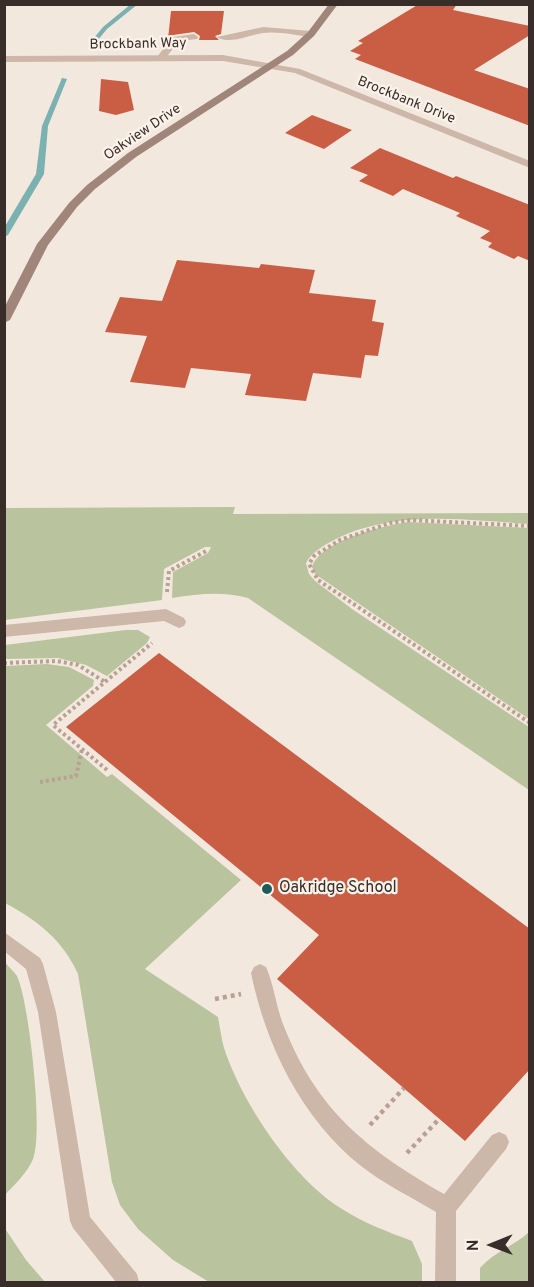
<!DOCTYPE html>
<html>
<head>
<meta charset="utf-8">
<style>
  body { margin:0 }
  #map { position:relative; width:534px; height:1287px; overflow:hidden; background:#f3e8de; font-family:Overpass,sans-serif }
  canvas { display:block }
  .frame { position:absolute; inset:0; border:6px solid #392d29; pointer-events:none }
  .north { position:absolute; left:462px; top:1215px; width:60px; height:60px; -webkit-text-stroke:4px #fbf2ea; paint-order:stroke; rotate:269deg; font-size:16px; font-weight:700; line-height:24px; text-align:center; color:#392d29 }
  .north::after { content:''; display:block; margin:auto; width:21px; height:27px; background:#392d29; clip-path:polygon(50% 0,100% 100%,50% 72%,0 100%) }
</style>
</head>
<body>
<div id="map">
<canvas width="534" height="1287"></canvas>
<div class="frame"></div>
<div class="north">N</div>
</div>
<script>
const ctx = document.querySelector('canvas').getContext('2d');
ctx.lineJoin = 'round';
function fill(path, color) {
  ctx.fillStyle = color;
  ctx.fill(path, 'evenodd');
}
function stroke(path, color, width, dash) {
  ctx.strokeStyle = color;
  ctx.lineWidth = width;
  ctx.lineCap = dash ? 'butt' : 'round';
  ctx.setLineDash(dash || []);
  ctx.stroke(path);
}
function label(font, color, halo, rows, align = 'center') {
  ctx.font = font + ' Overpass,sans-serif';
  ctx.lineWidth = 4.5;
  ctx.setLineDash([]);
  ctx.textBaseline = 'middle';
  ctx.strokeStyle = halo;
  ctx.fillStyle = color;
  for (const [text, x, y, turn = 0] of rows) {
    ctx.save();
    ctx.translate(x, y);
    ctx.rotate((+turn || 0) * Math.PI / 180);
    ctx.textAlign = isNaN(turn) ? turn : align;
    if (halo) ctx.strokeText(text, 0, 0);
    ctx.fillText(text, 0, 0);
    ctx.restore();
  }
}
const green = new Path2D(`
  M235 507 233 514 529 513V524C464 520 395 509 334 540 323 546 312 552 306 563L309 574 315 581 352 609 529 727V790L248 598C221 591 199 594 172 598L173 572 208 553 211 547H205L164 569 162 600 5 620V508Z
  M408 522 529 528V719L315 574 312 567C321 540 383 526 408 522Z
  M126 630H138L150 637 147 643 107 676 86 665 58 658 5 659V645Z
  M47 664 69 667 94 680 93 686 46 725 107 777 112 774 241 880 145 969 218 1017C220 1027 221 1038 224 1048 242 1103 293 1179 342 1209 364 1223 388 1232 412 1241L422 1264V1282H209L173 1260 138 1229 120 1205 112 1182 78 974C63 940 37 920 5 903V666Z
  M5 962C8 967 14 971 17 976 29 1001 44 1135 33 1159 28 1172 14 1185 5 1195Z
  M4 1227 26 1260 45 1282H5Z
  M529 1232V1282H480V1268C494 1252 514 1246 529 1232Z`);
const stream = new Path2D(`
  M131 4H138L107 29 93 46H89V44L103 27Z
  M62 78 67 79 48 126 44 174 8 235 4 237V228L36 174 42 126Z`);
const building = new Path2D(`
  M419 4H457L453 10 530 26V35L474 70 530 89V126L355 59 361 55 350 51 363 43 358 41Z
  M171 11H224L221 34 215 36 219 40H199L200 36 194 32 173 35 168 39Z
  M101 79 128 82 134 110 116 115 99 111Z
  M312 115 352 130 324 149 285 133Z
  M380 148 453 178 456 176 530 205V261L518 256 514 259 488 247 492 243 480 238 490 231 456 216 460 213 403 189 393 196 359 181 368 175 350 168Z
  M177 260 259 268 261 264 315 270 309 293 376 300 372 321 384 323 378 356 365 355 361 378 313 373 306 401 245 395 251 374 191 368 185 388 130 382 147 336 105 332 120 297 162 301Z
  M159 653 530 929V1069L465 1141 277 979 319 935 66 727Z`);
const pathFar1 = new Path2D(`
  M530 526 410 520 390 523 340 540 314 556 309 564 318 580 530 723
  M167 592 169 571 208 550
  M4 663 57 661 78 665 105 682
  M107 770 53 725 152 643
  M40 782 76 776 82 749`);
const path = new Path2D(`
  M215 999 241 994
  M370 1125 404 1088
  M407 1153 440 1118`);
const lane = new Path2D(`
  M263 27 311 31 315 34 311 37C296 35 278 31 263 33 249 35 229 45 217 37Z
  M194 34 198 37 197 39 179 41 164 60 156 58 173 37Z
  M166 609 184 618 186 622 184 626 179 628 164 621 4 637V625Z
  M4 932 40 958 43 964 56 1012 90 1217 137 1274 139 1282H116L73 1228 70 1221 38 1012 26 969 4 951Z
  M260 964 266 967C274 985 276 1006 283 1024 317 1111 366 1149 444 1194L492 1135 499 1132 506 1135 509 1142 506 1149 456 1211V1282H435L436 1212C411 1197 384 1184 361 1166 302 1119 266 1046 251 973L254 967Z`);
const street = new Path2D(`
  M223 55 300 69 530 161V168L295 73 223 61 4 62V56Z`);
const secondary = new Path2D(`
  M329 4H338L314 36 293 55 136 157 95 189 77 207 48 245 10 320 4 323V308L37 244 69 203 87 185 128 153 287 51 308 32Z`);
const markers = [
  [267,889,6,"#1d5c5c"]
];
const farStreetnames = [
  ["Brockbank Way",138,45,-1],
  ["Brockbank Drive",406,101,22],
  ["Oakview Drive",143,133,-34]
];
const poiNames = [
  ["Oakridge School",279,889]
];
fill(green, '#b9c39d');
fill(stream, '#7bb1b0');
fill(building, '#c95e45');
stroke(pathFar1, '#b8a193', 4, [3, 3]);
stroke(path, '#b8a193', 4.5, [4, 4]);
fill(lane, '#ccb7a9');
fill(street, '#ccb7a9');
fill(secondary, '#a0857a');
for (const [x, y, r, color] of markers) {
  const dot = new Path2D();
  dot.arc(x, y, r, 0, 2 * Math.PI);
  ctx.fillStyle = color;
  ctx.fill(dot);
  stroke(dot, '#fbf2ea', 2);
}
label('14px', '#392d29', '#fbf2ea', farStreetnames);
label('16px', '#392d29', '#fbf2ea', poiNames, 'left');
</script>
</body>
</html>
